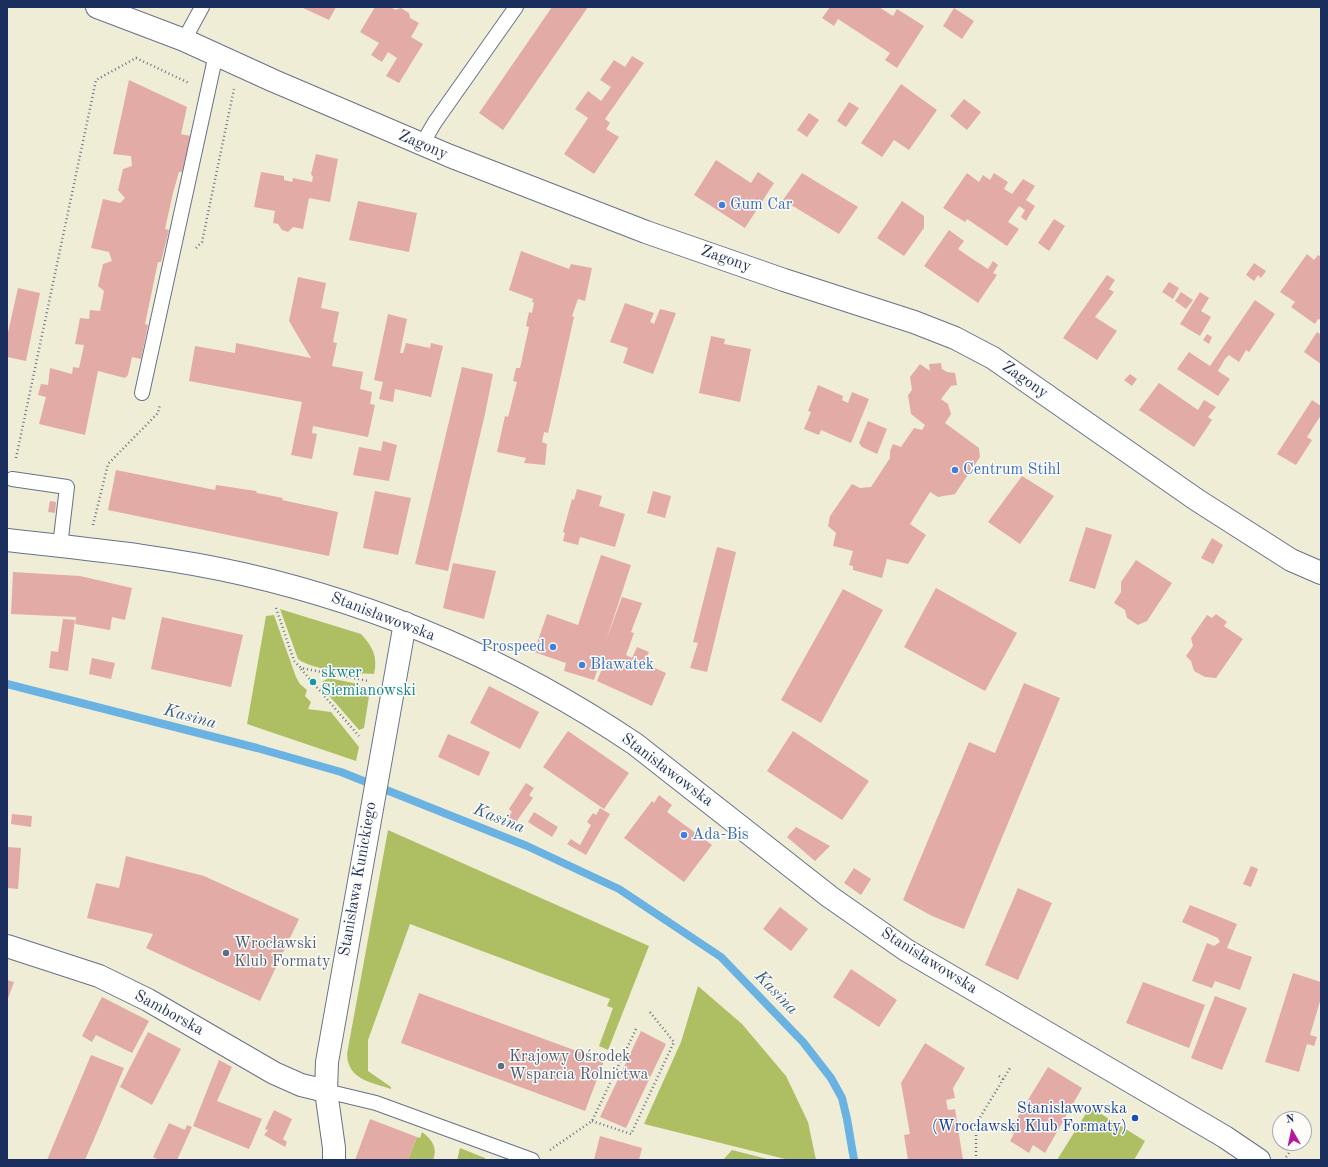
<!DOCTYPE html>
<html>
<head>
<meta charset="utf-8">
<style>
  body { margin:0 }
  #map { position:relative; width:1328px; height:1167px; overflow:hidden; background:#f0edd7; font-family:"Old Standard TT",serif }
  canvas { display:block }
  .frame { position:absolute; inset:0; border:8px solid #1b2f5e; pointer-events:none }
  .north { position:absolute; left:1272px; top:1111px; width:40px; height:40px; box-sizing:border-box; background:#fdfcf7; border:1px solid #a3aaba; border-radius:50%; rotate:351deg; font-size:11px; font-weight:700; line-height:16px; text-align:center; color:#1b2f5e }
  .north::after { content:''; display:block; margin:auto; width:14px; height:18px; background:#b5179e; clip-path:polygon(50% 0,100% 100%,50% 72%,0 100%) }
</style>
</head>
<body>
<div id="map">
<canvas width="1328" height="1167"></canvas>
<div class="frame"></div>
<div class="north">N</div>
</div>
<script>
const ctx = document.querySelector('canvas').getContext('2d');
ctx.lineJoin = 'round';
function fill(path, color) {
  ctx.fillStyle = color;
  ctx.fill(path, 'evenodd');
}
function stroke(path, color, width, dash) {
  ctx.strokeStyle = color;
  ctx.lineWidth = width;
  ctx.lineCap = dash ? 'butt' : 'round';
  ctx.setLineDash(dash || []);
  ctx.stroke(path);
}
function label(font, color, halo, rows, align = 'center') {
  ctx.font = font + ' "Old Standard TT",serif';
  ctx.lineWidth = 3;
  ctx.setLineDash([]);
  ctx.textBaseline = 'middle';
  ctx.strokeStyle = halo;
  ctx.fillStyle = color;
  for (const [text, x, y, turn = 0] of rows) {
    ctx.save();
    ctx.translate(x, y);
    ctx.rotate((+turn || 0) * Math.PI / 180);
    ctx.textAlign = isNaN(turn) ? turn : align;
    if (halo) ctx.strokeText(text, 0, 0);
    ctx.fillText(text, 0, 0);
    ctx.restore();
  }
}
const green = new Path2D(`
  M280 609 361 634C373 647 378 657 374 674 353 673 314 671 298 659Z
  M274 615 296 677 300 684 307 690 305 696 311 702 308 709 331 712 359 747 356 761 247 724 266 616Z
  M329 678 358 684 363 689 370 690 364 728 359 730 325 691 322 687 323 681Z
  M388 830 649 946 608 1050 599 1046 613 1008 607 1006 610 999 410 924 368 1040V1071L391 1087V1089C371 1082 348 1080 347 1054Z
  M698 986 742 1024 786 1076 808 1122 816 1160H789L644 1124 681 1042Z
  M1090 1107 1145 1141 1134 1160H1057Z
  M422 1132C432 1139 438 1148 433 1160H408L417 1137 420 1138Z
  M460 1148 485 1158V1160H457Z
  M732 1150 771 1160H723Z`);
const stream = new Path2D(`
  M7 684 257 748 341 772 527 846 619 889 721 957 803 1042 831 1078 842 1098 847 1119 854 1160`);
const building = new Path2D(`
  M301 7H336L329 20Z
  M375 7H391L395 10 401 8 409 13 410 18 419 23 411 37 423 44 399 83 386 76 397 58 388 52 382 62 371 55 379 43 360 32Z
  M552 7H588L503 130 479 113Z
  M830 7H879L893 16 897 9 924 26 897 68 885 60 890 53 838 19 834 26 822 18Z
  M954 8 974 21 962 39 943 26Z
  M632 56 644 63 605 119 610 123 606 129 619 137 594 174 564 154 588 118 575 109 588 91 601 101 611 87 600 80 614 60 625 67Z
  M129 80 187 107 181 134 191 136 182 172H179L173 193 165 229 169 230 161 262H158L145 324 148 325 141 359 132 357 128 375 125 378 98 371 85 435 39 424 46 397 38 395 41 384 48 385 50 368 72 374 73 367 79 368 84 345 75 344 80 318 89 319 90 310 100 311 104 291 98 286 103 264 112 261 109 252 91 248 103 199 120 203 125 198 118 190 123 169 132 166 131 156 113 154Z
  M901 84 937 110 909 150 894 140 882 157 861 143Z
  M964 99 981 112 967 130 950 116Z
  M849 102 859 108 846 127 837 121Z
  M809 113 819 120 807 137 797 130Z
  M316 154 338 159 330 202 309 198 303 229 293 227 288 232 282 230 278 224 273 223 275 211 254 207 261 172 284 176V180L292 182 293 178 312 182 313 177 311 174Z
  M716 160 751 183 758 172 774 183 745 228 694 195Z
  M802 173 858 207 839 234 783 200Z
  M967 173 979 182 983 175 990 180 994 173 1008 182 1004 189 1012 194 1023 179 1035 186 1026 200 1035 206 1026 221 1021 217 1025 210 1019 206 1008 222 1019 229 1007 246 967 219 965 222 943 208Z
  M358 201 417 213 409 252 349 240Z
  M902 201 924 216V228L904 256 877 238Z
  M1054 219 1065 226 1049 251 1038 243Z
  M949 230 964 241 958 249 971 258 988 269 993 261 998 265 993 273 997 275 978 303 924 266Z
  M521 251 569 269 571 264 592 268 585 301 578 299 572 316 574 317 551 420 548 433 544 432 542 442 547 444 545 465 524 463 526 458 497 452 505 416 508 417 517 382 513 381 516 368H520L529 327 526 326 529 312 532 313 534 303 532 302 533 299 509 290Z
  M1307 254 1314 260 1318 255 1321 257V320L1318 319 1315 324 1291 307 1295 302 1280 292Z
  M1254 263 1266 271 1261 278 1258 275 1254 281 1246 275Z
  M1107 275 1115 280 1109 289 1114 292 1095 317 1117 331 1097 360 1063 338Z
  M298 277 326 283 321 308 339 312 333 342 337 343 332 366 363 372 360 389 372 392 370 404 375 405 368 437 313 426 312 433 317 434 312 459 291 455 302 402 189 381 195 346 235 353 236 343 311 358 289 321Z
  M1169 282 1179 288 1173 299 1162 292Z
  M18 288 40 293 26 361 7 357V337Z
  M1181 292 1193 300 1186 309 1175 301Z
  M1200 292 1209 298 1201 311 1211 317 1200 336 1180 324Z
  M1255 300 1275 314 1249 352 1246 350 1239 362 1229 355 1225 359 1218 371 1230 379 1218 396 1177 369 1189 352 1210 366Z
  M625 303 654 313 650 322 654 324 660 309 676 313 653 374 623 363 628 348 610 342Z
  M388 314 407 319 400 353H403L406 343 430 348 431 343 443 346 431 397 395 389 393 402 379 399 383 382 374 380Z
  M1317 332 1321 335V364L1304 352Z
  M1207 334 1212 337 1209 344 1203 340Z
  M711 336 725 339 724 344 751 349 740 402 699 393Z
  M941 363 942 369 947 372 955 373 957 385 951 386 941 399 948 404 951 414 945 423 979 448 980 457 955 494 938 497 930 492 910 524 926 535 908 564 887 559 882 578 853 570V566L849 565 853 551 833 546 836 533 828 526 830 516 852 484 860 488 871 487 890 458V451L893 444 901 447 914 428 922 430 925 425 911 414 908 395 912 390 910 377 920 364 930 371 929 364Z
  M462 367 493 374 485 414 448 571 415 564Z
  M1130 374 1137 379 1132 386 1124 380Z
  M1159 383 1198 410 1204 400 1216 407 1208 417 1212 420 1194 447 1139 410Z
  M818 385 843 396 842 400 848 403 852 392 869 399 851 443 821 430 819 435 804 429 811 412 808 411Z
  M1312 400 1321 406V415L1307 437 1312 440 1296 465 1277 454Z
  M868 421 887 429 877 454 862 447 859 443Z
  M383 441 397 445 389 481 353 475 359 447 381 451Z
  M116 470 215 490 216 485 256 491 257 493 283 498 282 500 338 512 329 556 108 510Z
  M1022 476 1054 496 1020 544 988 522Z
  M577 489 602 496 599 506 625 514 615 547 580 537 578 545 563 541 565 533 563 532 572 499 574 500Z
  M375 491 411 498 398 555 363 548Z
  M653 491 671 496 665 518 647 513Z
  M50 501 56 502 55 513 48 512Z
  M1086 527 1112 535 1095 589 1069 581Z
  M1212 538 1223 545 1213 564 1201 558Z
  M717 547 736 552 707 672 690 668 698 643 693 642Z
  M601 555 631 565 606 641 622 597 642 603 631 632 634 633 626 655 632 658 637 647 649 652 644 663 666 673 652 706 597 681 604 664 600 662 594 680 564 671 566 663 534 652 547 614 578 625Z
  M1136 560 1172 583 1147 621 1138 625 1127 618 1125 610 1114 603 1121 592V582Z
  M453 563 496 571 484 619 443 608Z
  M13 572 80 576 132 588 125 620 112 617 110 630 75 624 76 617 11 614Z
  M936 588 1017 633 985 691 904 647Z
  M843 589 883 610 821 723 781 700Z
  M1216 614 1227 622 1224 626 1243 639 1216 678 1205 677 1194 671 1191 661 1186 656 1193 646 1191 638 1207 615 1212 618Z
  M162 617 243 635 231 687 151 669Z
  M63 619 75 620 68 671 49 668 51 651 58 652Z
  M92 658 115 663 111 679 89 674Z
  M1024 683 1060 698 964 929 932 916 903 900 969 742 995 753Z
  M489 686 539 712 520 749 470 723Z
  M568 731 629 773 604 809 543 767Z
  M793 731 869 781 842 820 767 771Z
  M448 734 490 752 479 776 438 757Z
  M526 783 534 788 529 795 533 798 516 822 508 817 512 812 509 809Z
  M659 795 672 805 667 812 712 845 684 882 624 838 652 801 654 803Z
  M600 808 610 814 586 855 567 844 571 839 580 845 591 825 587 822 593 813 596 815Z
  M534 812 558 827 552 837 528 822Z
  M12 814 32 816 31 827 11 824Z
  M796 827 830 846 815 861 787 837Z
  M7 847 21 848 18 889 7 888Z
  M126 856 204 876 299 919 260 1001 146 948 153 934 87 918 96 883 119 888Z
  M1251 866 1258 869 1251 887 1243 884Z
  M854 868 871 879 861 895 844 883Z
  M1018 888 1052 903 1018 980 985 965Z
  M1190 905 1237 924 1227 948 1252 957 1240 990 1215 981 1212 988 1192 981 1207 943 1214 946 1220 942 1218 938 1182 922Z
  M780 907 808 929 791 951 763 929Z
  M851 969 897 1000 879 1027 833 997Z
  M1293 973 1321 982V998L1310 1035 1317 1037 1314 1046 1307 1044 1299 1072 1265 1062Z
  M7 980 14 982 7 1001Z
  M1143 982 1205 1005 1189 1048 1126 1023Z
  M419 993 604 1061 585 1111 401 1043Z
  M1215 996 1247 1008 1222 1070 1191 1058Z
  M102 997 149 1021 132 1053 96 1035 92 1042 82 1036Z
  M641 1031 666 1044 626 1128 600 1117Z
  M148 1032 181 1049 152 1105 120 1087Z
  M925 1043 965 1068 953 1088 955 1098 946 1100 948 1110 955 1109 963 1160H908L904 1135 910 1134 901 1083Z
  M91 1055 124 1068 103 1118 85 1160H47Z
  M219 1060 232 1067 217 1101 262 1119 249 1149 193 1126Z
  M1048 1067 1082 1088 1045 1153 1033 1145 1029 1153 1010 1141 1014 1134 1009 1131Z
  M274 1110 292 1119 283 1139 287 1142 285 1147 264 1135 268 1130 265 1129Z
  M370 1119 417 1137 408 1160H355Z
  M169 1123 185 1130 187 1125 192 1127 177 1160H159L153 1157Z
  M600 1136 642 1148 639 1160H594Z`);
const path = new Path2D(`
  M196 248 202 242 234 89
  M16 458 96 80 136 58 189 83
  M93 525 108 464 158 413 160 404
  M276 608 294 661 301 668 369 681
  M301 669 359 736
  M999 1076 1003 1079
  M592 1121 631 1134 674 1042 649 1011
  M550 1150 592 1121 637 1027
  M1286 1157 1289 1153
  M976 1160V1124L1010 1068`);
const service = new Path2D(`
  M184 40 202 7
  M422 144 435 122 516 7
  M142 393 216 54
  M12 479 67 487 60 546
  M326 1091 376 1103 532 1160`);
const minor = new Path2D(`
  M97 7 184 40 274 81 450 156 646 232 784 280 914 322 955 338 993 358 1197 500 1291 560 1321 573
  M7 946 99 976 148 1000 274 1073 301 1085 326 1091
  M334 1160V1148L326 1091 327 1062 405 623`);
const tertiary = new Path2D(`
  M7 540C86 549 165 556 243 574 383 606 516 664 635 744L830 897 906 950 1225 1137 1259 1160`);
const markers = [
  [722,205,4,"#3f7fe0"],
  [955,470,4,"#3f7fe0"],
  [553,647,4,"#3f7fe0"],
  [582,665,4,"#3f7fe0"],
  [313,682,4,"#0f9aa8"],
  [684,835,4,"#3f7fe0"],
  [226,953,4,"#5c6f8a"],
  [501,1066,4,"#5c6f8a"],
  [1135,1118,4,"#1a4fb4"]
];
const streetNames = [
  ["Zagony",423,145,23],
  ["Zagony",726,259,19],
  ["Zagony",1025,380,35],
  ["Stanisławowska",383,617,21],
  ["Stanisławowska",667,770,37],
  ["Stanisława Kunickiego",358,879,-80],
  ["Stanisławowska",929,961,32],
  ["Samborska",169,1013,29]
];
const shopNames = [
  ["Gum Car",730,205],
  ["Centrum Stihl",963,470],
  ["Prospeed",545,647,"right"],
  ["Bławatek",590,665],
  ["Ada-Bis",692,835]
];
const cultureNames = [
  ["skwer",321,673],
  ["Siemianowski",321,691]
];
const serviceNames = [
  ["Wrocławski",234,944],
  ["Klub Formaty",234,962],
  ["Krajowy Ośrodek",509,1057],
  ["Wsparcia Rolnictwa",509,1075]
];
const transitNames = [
  ["Stanisławowska",1127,1109],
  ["(Wrocławski Klub Formaty)",1127,1127]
];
const waterNames = [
  ["Kasina",190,717,15],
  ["Kasina",499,819,22],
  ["Kasina",776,993,46]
];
fill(green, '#aebf63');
stroke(stream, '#69b2e1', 8);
fill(building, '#e3aba6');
stroke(service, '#667288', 16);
stroke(minor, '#667288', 24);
stroke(tertiary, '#667288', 24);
stroke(path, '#667288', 2.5, [1, 3]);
stroke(service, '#fff', 14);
stroke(minor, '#fff', 22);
stroke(tertiary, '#fff', 22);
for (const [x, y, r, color] of markers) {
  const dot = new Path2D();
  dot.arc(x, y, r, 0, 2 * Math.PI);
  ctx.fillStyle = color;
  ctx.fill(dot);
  stroke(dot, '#fdfcf7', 1.5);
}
label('16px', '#1b2f5e', '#fdfcf7', streetNames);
label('16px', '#366cbe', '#fdfcf7', shopNames, 'left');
label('16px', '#0d838f', '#fdfcf7', cultureNames, 'left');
label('16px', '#4e5e75', '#fdfcf7', serviceNames, 'left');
label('16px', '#164399', '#fdfcf7', transitNames, 'right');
label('italic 17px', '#365d8c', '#fdfcf7', waterNames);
</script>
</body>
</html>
